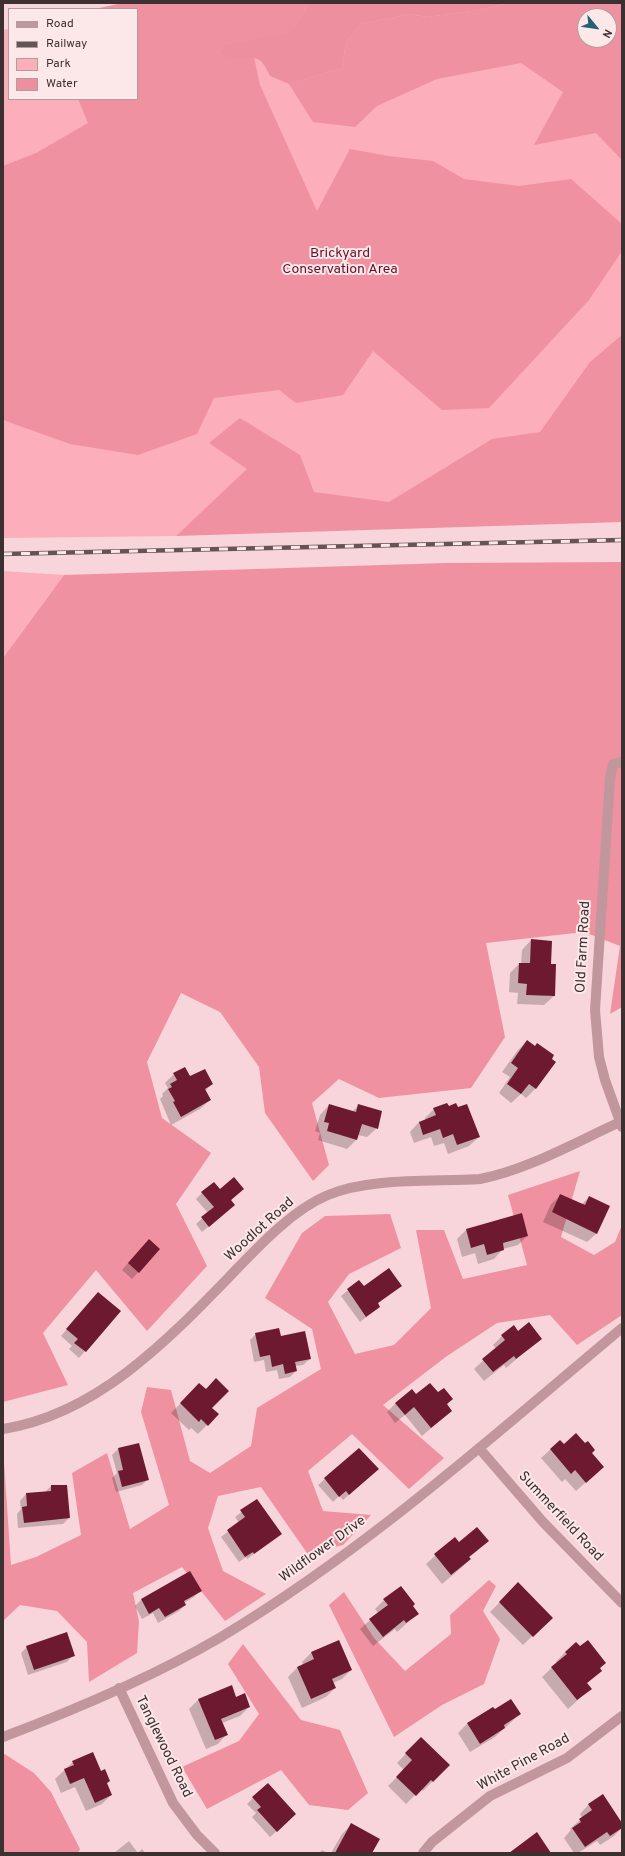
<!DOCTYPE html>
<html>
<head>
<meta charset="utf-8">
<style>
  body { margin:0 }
  #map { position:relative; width:625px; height:1856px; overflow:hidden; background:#f8d5da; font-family:Overpass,sans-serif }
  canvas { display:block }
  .frame { position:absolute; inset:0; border:4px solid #3d3031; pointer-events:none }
  .legend { position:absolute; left:8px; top:8px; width:130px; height:92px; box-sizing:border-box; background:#fce7e9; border:1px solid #b09e9f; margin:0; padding:5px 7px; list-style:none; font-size:12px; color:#3d3031 }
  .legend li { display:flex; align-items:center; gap:8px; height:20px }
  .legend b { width:20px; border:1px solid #b09e9f }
  .north { position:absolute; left:577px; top:8px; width:40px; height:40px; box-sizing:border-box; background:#fce7e9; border:1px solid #b09e9f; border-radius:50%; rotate:119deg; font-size:11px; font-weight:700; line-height:16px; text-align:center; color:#3d3031 }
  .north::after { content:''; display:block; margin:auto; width:14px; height:18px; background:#1f6375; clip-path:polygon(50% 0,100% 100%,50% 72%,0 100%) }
</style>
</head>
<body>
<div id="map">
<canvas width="625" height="1856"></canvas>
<div class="frame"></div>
<ul class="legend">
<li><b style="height:5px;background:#c1969c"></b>Road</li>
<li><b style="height:5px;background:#655456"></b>Railway</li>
<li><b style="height:11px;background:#fcaeba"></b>Park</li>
<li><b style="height:11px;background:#ee8fa0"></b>Water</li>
</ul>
<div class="north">N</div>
</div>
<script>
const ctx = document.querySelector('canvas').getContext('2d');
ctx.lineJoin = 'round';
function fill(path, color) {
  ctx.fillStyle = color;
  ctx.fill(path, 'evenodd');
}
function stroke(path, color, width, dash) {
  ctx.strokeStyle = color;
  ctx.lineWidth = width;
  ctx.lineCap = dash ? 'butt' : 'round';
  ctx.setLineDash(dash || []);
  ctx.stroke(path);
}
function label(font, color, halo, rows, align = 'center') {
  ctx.font = font + ' Overpass,sans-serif';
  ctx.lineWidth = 4;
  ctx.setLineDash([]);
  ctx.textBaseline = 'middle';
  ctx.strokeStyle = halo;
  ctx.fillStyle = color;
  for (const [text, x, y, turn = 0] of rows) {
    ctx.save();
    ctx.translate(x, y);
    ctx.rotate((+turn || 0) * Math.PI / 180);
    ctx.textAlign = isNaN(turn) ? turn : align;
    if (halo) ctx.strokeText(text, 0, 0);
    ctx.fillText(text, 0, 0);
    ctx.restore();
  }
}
const green = new Path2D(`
  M161 3H622V515L188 525 176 536 3 538V30L9 29V99H137V9ZM585 16H609V40H585Z
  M3 571 64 575 3 658Z`);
const forest = new Path2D(`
  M122 3H309L295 27 287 34 226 44 232 58 254 57 260 85 317 211 350 149 388 156 433 161 464 179 519 186 571 179 622 224V251L589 300 489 408 442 410 373 351 343 395 296 403 279 390 214 398 197 434 138 455 70 444 3 420V166L36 153 88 123 78 99H137V9H95Z
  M508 3H622V160L596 133 534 145 563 92 521 63 437 79 377 106 355 127 313 122 289 84 342 68 346 42 361 24 410 14 427 17 479 10ZM585 16H609V40H585Z
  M622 335V522L176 536 247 469 209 443 240 418 300 455 314 492 389 502 492 439 540 432 590 362Z
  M622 562V1007L610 1014 620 946 584 932 486 943 505 1037 471 1088 379 1098 339 1079 312 1103 329 1165 313 1181 265 1113 259 1067 220 1012 181 993 147 1062 162 1118 211 1153 176 1204 207 1266 147 1331 96 1270 43 1333 68 1385 3 1402V658L64 575 446 563Z
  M580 1171 561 1237 594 1255 615 1242 622 1225V1315L577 1345 550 1315 497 1323 447 1356 383 1405 444 1458 409 1489 352 1434 308 1471 323 1511 371 1515 343 1545 307 1553 261 1487 218 1496 208 1528 223 1571 266 1594 225 1621 182 1567 133 1593 139 1621 137 1653 89 1682 87 1642 57 1611 20 1605 3 1621V1447L11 1565 36 1557 81 1535 72 1473 107 1453 130 1529 169 1505 141 1412 147 1387 171 1390 190 1461 210 1473 251 1446 257 1408 321 1369 312 1329 265 1298 302 1233 325 1216 390 1214 401 1248 349 1274 328 1302 355 1354 394 1345 431 1308 416 1230H444L463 1279 527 1265 508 1195Z
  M489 1580 496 1586 483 1611 500 1639 484 1684 442 1705 394 1737 329 1605 344 1592 374 1638 405 1671 451 1634 450 1615Z
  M243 1644 301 1720 340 1730 368 1793 348 1810 309 1805 281 1770 207 1809 182 1767 239 1741 259 1714 228 1664Z
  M3 1753 34 1773 51 1792 80 1849 78 1853H3Z`);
const water = new Path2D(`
  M309 3H508L479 10 427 17 410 14 361 24 346 42 342 68 289 84 270 76C258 49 254 62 232 58 229 58 224 55 221 53L226 44 287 33 295 27Z`);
const shadow = new Path2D(`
  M531 940 550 965 554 996 544 1005 517 1004 518 993 509 992 510 973 519 964H521L522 950Z
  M527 1041 536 1088 526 1098 521 1094 511 1103 499 1093 510 1077 502 1072 518 1050Z
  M174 1074 212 1084 205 1091 210 1100 200 1109 171 1125 160 1099 163 1096 162 1094 168 1088 165 1083Z
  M329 1105 352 1112 359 1105 377 1128 367 1137 358 1135 357 1139 347 1149 318 1140 320 1133 315 1131 320 1115Z
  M434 1109 479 1137 469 1146 448 1154 444 1143 434 1146 431 1137 414 1143 410 1132 419 1122 425 1120V1118Z
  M243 1189 230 1201 234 1205 202 1232 196 1224 208 1213 196 1199 202 1193Z
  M561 1195 582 1204 589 1197 597 1233 587 1242 543 1222 551 1204Z
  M521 1215 527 1236 518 1245 503 1249 494 1259 478 1264 475 1253 462 1257 457 1239 466 1230Z
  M143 1246 159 1249 132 1279 122 1270Z
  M359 1281 363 1287 401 1285 377 1304 379 1307 360 1322 341 1296Z
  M92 1299 119 1312 79 1358 69 1349 72 1346 61 1336Z
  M518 1332 540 1339 506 1368 504 1365 484 1381 474 1369 496 1349 493 1345 502 1336Z
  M256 1334 280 1337 310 1359 303 1365 295 1366 296 1371 290 1377 279 1379 277 1370 266 1372 264 1360 254 1362 250 1340Z
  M190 1394 218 1414 198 1434 191 1428 189 1430 171 1413Z
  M416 1395 446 1405 451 1411 422 1436 405 1415 395 1423 387 1412 396 1403Z
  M563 1445 591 1453 593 1476 576 1491 565 1479 562 1482 541 1458 551 1449Z
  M118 1449 148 1479 142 1485 116 1492 112 1478 117 1473 112 1455Z
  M359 1450 378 1469 343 1500 339 1496 333 1502 318 1485Z
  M51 1486 69 1518 63 1524 18 1528 17 1514 21 1509 20 1501 26 1494 45 1492Z
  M257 1500 281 1534 247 1559 246 1557 239 1562 221 1537 239 1523 235 1517Z
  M455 1538 459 1544 478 1550 469 1557 470 1559 461 1568 442 1584 426 1564Z
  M190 1572 200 1591 194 1597 184 1603 185 1605 179 1611 158 1623 153 1613 142 1619 135 1606 141 1600Z
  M518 1584 551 1618 523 1645 490 1612Z
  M384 1600 412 1606 417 1614 397 1632 395 1629 373 1646 360 1629 378 1613 375 1609Z
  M338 1641 351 1670 342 1679 333 1683 335 1688 326 1697 302 1708 288 1677 297 1668 303 1665 302 1662 311 1653Z
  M576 1644 600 1671 586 1684 590 1689 568 1709 542 1677 557 1663 556 1662 565 1652Z
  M27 1647 73 1655 67 1662 28 1675 21 1653Z
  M231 1686 236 1698 249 1707 240 1716 222 1723 227 1734 218 1744 206 1749 189 1709 198 1700Z
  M494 1710 520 1714 495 1737 470 1752 458 1733 468 1723Z
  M421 1738 449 1765 423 1791 421 1789 406 1804 388 1786 404 1770 397 1763Z
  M73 1762 101 1772 109 1781 106 1784 111 1795 102 1804 86 1811 75 1787 61 1793 55 1779Z
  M253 1798 289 1820 270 1837 252 1817 256 1813 247 1804Z
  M589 1804 622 1825V1828L614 1836 600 1845 597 1841 578 1853H574L564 1838 571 1830 570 1829 582 1818 580 1814Z
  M351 1825 370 1853H331L342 1834Z
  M129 1841 138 1853 142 1849 145 1853H114Z
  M322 1850 328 1853H319Z`);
const building = new Path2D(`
  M531 939 552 941 551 964H556L555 996 526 995 527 984 518 983 519 963H530Z
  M527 1040 535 1046 537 1043 554 1055 552 1059 556 1062 536 1089 529 1084 521 1094 507 1084 518 1068 511 1063Z
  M185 1067 190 1076 205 1069 213 1084 205 1089 211 1100 181 1117 173 1102 175 1101 168 1089 172 1087 170 1084 177 1080 173 1073Z
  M447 1103 449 1106 456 1103 458 1107 467 1104 480 1137 457 1145 453 1134 443 1138 440 1129 423 1135 419 1122 436 1115 433 1108Z
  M329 1104 356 1112 358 1104 382 1111 378 1129 362 1124 357 1140 327 1131 329 1123 324 1122Z
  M234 1177 244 1189 231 1200 235 1205 209 1227 201 1217 214 1207 201 1192 214 1182 220 1189Z
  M560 1194 585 1205 589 1196 610 1206 597 1234 552 1212Z
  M522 1213 528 1236 503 1243 504 1250 487 1255 484 1244 471 1248 466 1229Z
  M149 1239 160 1249 139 1273 128 1263Z
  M389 1268 402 1286 378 1303 380 1307 366 1317 347 1289 359 1280 364 1286Z
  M98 1292 121 1311 86 1352 74 1343 78 1339 66 1329Z
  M529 1322 542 1339 516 1359 514 1356 493 1372 482 1359 505 1340 501 1335 514 1325 518 1331Z
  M279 1328 281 1336 305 1331 311 1359 295 1362 297 1371 285 1374 283 1364 272 1367 270 1355 260 1357 255 1333Z
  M216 1378 229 1391 212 1408 219 1414 208 1426 201 1419 199 1422 180 1403 199 1383 206 1389Z
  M430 1383 438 1392 444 1388 453 1399 447 1404 452 1411 431 1428 414 1407 405 1415 395 1403 412 1389 416 1394Z
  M576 1433 585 1443 588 1441 595 1450 592 1453 604 1467 586 1483 575 1470 571 1474 550 1449 560 1440 564 1444Z
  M139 1443 149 1480 122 1487 118 1471 123 1470 118 1448Z
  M359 1448 379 1469 349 1495 346 1491 339 1497 324 1478Z
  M51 1485H67L70 1518 24 1523 22 1507 27 1506 26 1493 51 1491Z
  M257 1499 282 1534 254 1554 253 1552 245 1557 227 1530 245 1517 240 1510Z
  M477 1527 489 1541 469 1557 471 1559 451 1575 434 1554 455 1537 459 1542Z
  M190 1571 202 1591 184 1601 186 1605 165 1617 159 1608 149 1614 141 1599Z
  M518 1582 553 1618 533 1637 499 1602Z
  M401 1586 415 1604 413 1606 419 1614 406 1623 404 1620 383 1637 369 1619 388 1605 383 1599Z
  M67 1632 75 1656 34 1670 26 1646Z
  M339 1640 352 1670 332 1679 336 1688 311 1699 297 1667 314 1659 311 1652Z
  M588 1640 606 1663 600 1668 602 1671 587 1683 592 1689 577 1700 551 1667 567 1654 565 1652 576 1642 580 1646Z
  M232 1685 236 1697 245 1693 250 1707 221 1719 228 1735 215 1740 198 1699Z
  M511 1699 521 1714 504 1725 505 1728 480 1744 467 1723 493 1707 495 1709Z
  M421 1737 450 1765 433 1782 431 1780 416 1796 396 1777 412 1760 405 1753Z
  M93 1752 101 1771 105 1769 110 1781 107 1783 112 1795 95 1803 84 1778 70 1784 64 1769 74 1765 72 1761Z
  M268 1783 296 1814 277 1832 257 1810 261 1807 252 1797Z
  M603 1794 622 1823V1828L610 1836 607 1832 585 1847 572 1828 581 1822 579 1819 592 1810 588 1804Z
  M351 1823 380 1839 372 1853H335Z
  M537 1832 551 1853H509Z`);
const minor = new Path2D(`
  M622 762 613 764 610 779 595 1010 599 1057 605 1080 622 1127
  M3 1429C97 1414 167 1341 231 1275 258 1247 292 1210 328 1195 370 1177 435 1182 480 1179 527 1170 576 1142 620 1122
  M479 1448 543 1522 622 1603
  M119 1688 173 1803 197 1835 215 1853
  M3 1737C77 1709 153 1677 221 1637 366 1550 493 1436 622 1328
  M423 1853 432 1842 490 1796 567 1758 622 1716`);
const rail = new Path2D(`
  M3 554 622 540`);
const parkNames = [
  ["Brickyard",340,254],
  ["Conservation Area",340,270]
];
const streetNames = [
  ["Old Farm Road",584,947,-87],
  ["Woodlot Road",260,1230,-42],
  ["Summerfield Road",560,1517,47],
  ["Wildflower Drive",323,1550,-36],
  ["Tanglewood Road",163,1747,64],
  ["White Pine Road",524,1763,-29]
];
fill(green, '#fcaeba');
fill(forest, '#f091a1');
fill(water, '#ee8fa0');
fill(shadow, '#0003');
fill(building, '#6d1a31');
stroke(minor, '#c1969c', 10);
stroke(rail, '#655456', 4.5);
stroke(rail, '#fce7e9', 3, [9]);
label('14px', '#65112a', '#fce7e9', parkNames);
label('14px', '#3d3031', '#fce7e9', streetNames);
</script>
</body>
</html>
